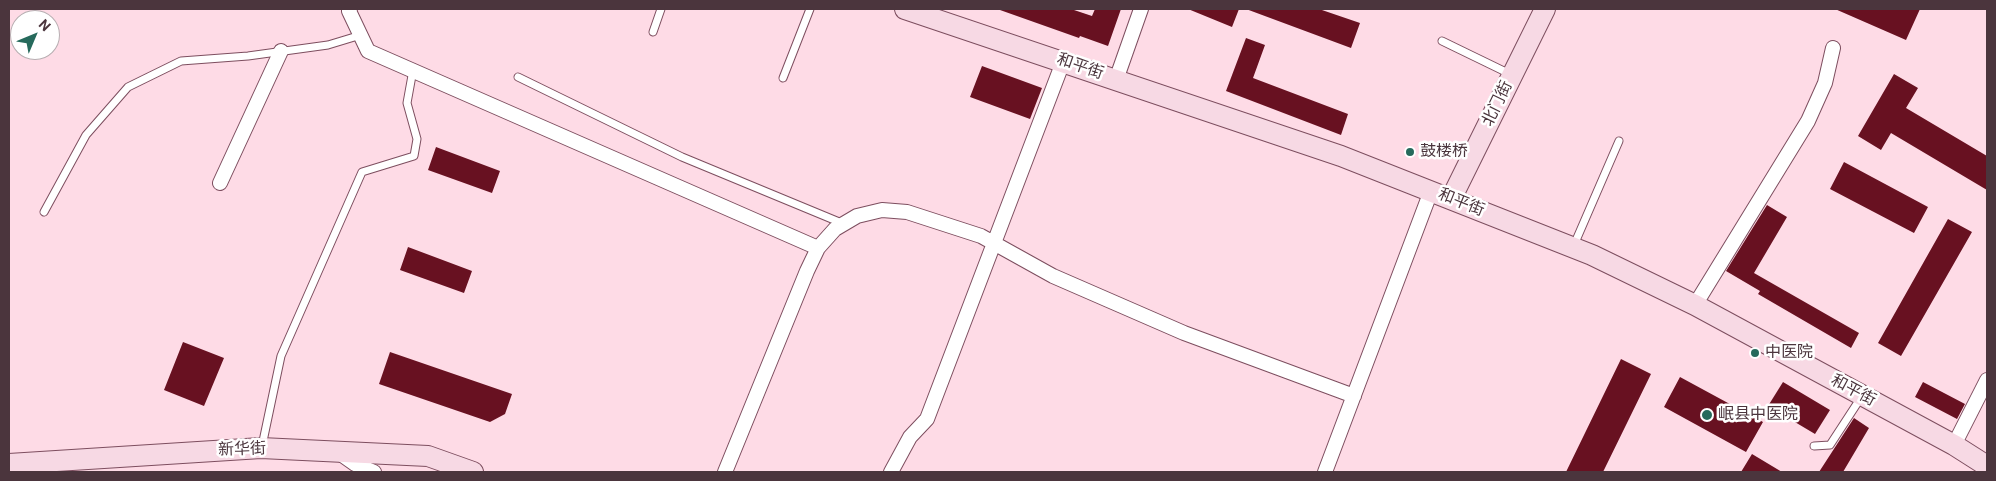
<!DOCTYPE html>
<html>
<head>
<meta charset="utf-8">
<style>
  body { margin:0 }
  #map { position:relative; width:1996px; height:481px; overflow:hidden; background:#fedbe6; font-family:Roboto,sans-serif }
  canvas { display:block }
  .frame { position:absolute; inset:0; border:10px solid #4b353d; pointer-events:none }
  .north { position:absolute; left:10px; top:10px; width:50px; height:50px; box-sizing:border-box; background:#fff; border:1px solid #b7aeb1; border-radius:50%; rotate:45deg; font-size:14px; font-weight:700; line-height:20px; text-align:center; color:#4b353d }
  .north::after { content:''; display:block; margin:auto; width:18px; height:22px; background:#266a5c; clip-path:polygon(50% 0,100% 100%,50% 72%,0 100%) }
</style>
</head>
<body>
<div id="map">
<canvas width="1996" height="481"></canvas>
<div class="frame"></div>
<div class="north">N</div>
</div>
<script>
const ctx = document.querySelector('canvas').getContext('2d');
ctx.lineJoin = 'round';
function fill(path, color) {
  ctx.fillStyle = color;
  ctx.fill(path, 'evenodd');
}
function stroke(path, color, width, dash) {
  ctx.strokeStyle = color;
  ctx.lineWidth = width;
  ctx.lineCap = dash ? 'butt' : 'round';
  ctx.setLineDash(dash || []);
  ctx.stroke(path);
}
function label(font, color, halo, rows, align = 'center') {
  ctx.font = font + ' Roboto,"Noto Sans SC",sans-serif';
  ctx.lineWidth = 5;
  ctx.setLineDash([]);
  ctx.textBaseline = 'middle';
  ctx.strokeStyle = halo;
  ctx.fillStyle = color;
  for (const [text, x, y, turn = 0] of rows) {
    ctx.save();
    ctx.translate(x, y);
    ctx.rotate((+turn || 0) * Math.PI / 180);
    ctx.textAlign = isNaN(turn) ? turn : align;
    if (halo) ctx.strokeText(text, 0, 0);
    ctx.fillText(text, 0, 0);
    ctx.restore();
  }
}
const building = new Path2D(`
  M1000 9H1071L1092 16 1095 9H1121L1108 46 1080 36 1079 38 1000 10Z
  M1188 9H1239L1232 27Z
  M1246 9H1319L1360 23 1351 48Z
  M1835 9H1920L1906 40Z
  M1246 38 1265 45 1253 78 1348 114 1341 135 1226 91Z
  M982 66 1042 88 1030 119 970 97Z
  M1894 74 1918 88 1906 108 1987 156V190L1891 133 1881 150 1858 136Z
  M436 147 500 171 492 193 428 170Z
  M1844 162 1928 207 1914 233 1830 189Z
  M1767 205 1787 217 1754 273 1859 333 1851 348 1758 294 1760 291 1726 271Z
  M1948 219 1972 232 1901 356 1878 343Z
  M408 247 472 271 464 293 400 270Z
  M183 342 224 358 204 406 164 390Z
  M390 352 512 394 505 414 490 422 379 384Z
  M1621 359 1651 374 1603 472H1566Z
  M1680 377 1763 422 1746 452 1664 407Z
  M1783 382 1830 410 1815 434 1768 406Z
  M1923 382 1965 404 1957 419 1915 397Z
  M1854 418 1869 428 1843 472H1819Z
  M1752 454 1782 472H1741Z`);
const lane = new Path2D(`
  M653 32 661 9
  M1442 41 1510 74
  M518 77 682 157 844 224
  M783 78 810 9
  M44 212 86 135 128 87 181 61 248 56 328 45 361 35
  M1574 245 1619 141
  M262 446 281 356 362 172 414 156 417 139 407 103 413 70
  M1814 446 1830 445 1862 396`);
const street = new Path2D(`
  M350 9 349 11 368 51 818 248
  M1116 80 1141 9
  M220 183 281 51
  M1695 305 1808 121 1825 83 1833 48
  M1954 445 1987 380
  M338 452 355 464 374 472
  M725 472 807 271 818 248 835 229 857 216 882 210 907 212 981 236 1053 276 1184 333 1354 396
  M891 472 910 437 927 419 1063 62
  M1325 472 1431 191`);
const secondary = new Path2D(`
  M905 9 1341 156 1592 255 1695 305 1954 445 1987 466
  M1451 199 1545 9
  M9 464 261 448 428 456 473 472`);
const markers = [
  [1410,152,5,"#266a5c"],
  [1755,353,5,"#266a5c"],
  [1707,415,6,"#266a5c"]
];
const streetNames = [
  ["和平街",1080,67,19],
  ["北门街",1498,104,-64],
  ["和平街",1461,203,22],
  ["和平街",1853,391,28],
  ["新华街",242,450,-2]
];
const poiNames = [
  ["鼓楼桥",1420,152],
  ["中医院",1765,353],
  ["岷县中医院",1718,415]
];
fill(building, '#681121');
stroke(lane, '#7d4e5f', 9);
stroke(street, '#7d4e5f', 16);
stroke(secondary, '#7d4e5f', 22);
stroke(lane, '#fff', 7);
stroke(street, '#fff', 14);
stroke(secondary, '#f7d9e4', 20);
for (const [x, y, r, color] of markers) {
  const dot = new Path2D();
  dot.arc(x, y, r, 0, 2 * Math.PI);
  ctx.fillStyle = color;
  ctx.fill(dot);
  stroke(dot, '#fff', 2);
}
label('16px', '#4b353d', '#fff', streetNames);
label('16px', '#4b353d', '#fff', poiNames, 'left');
</script>
</body>
</html>
